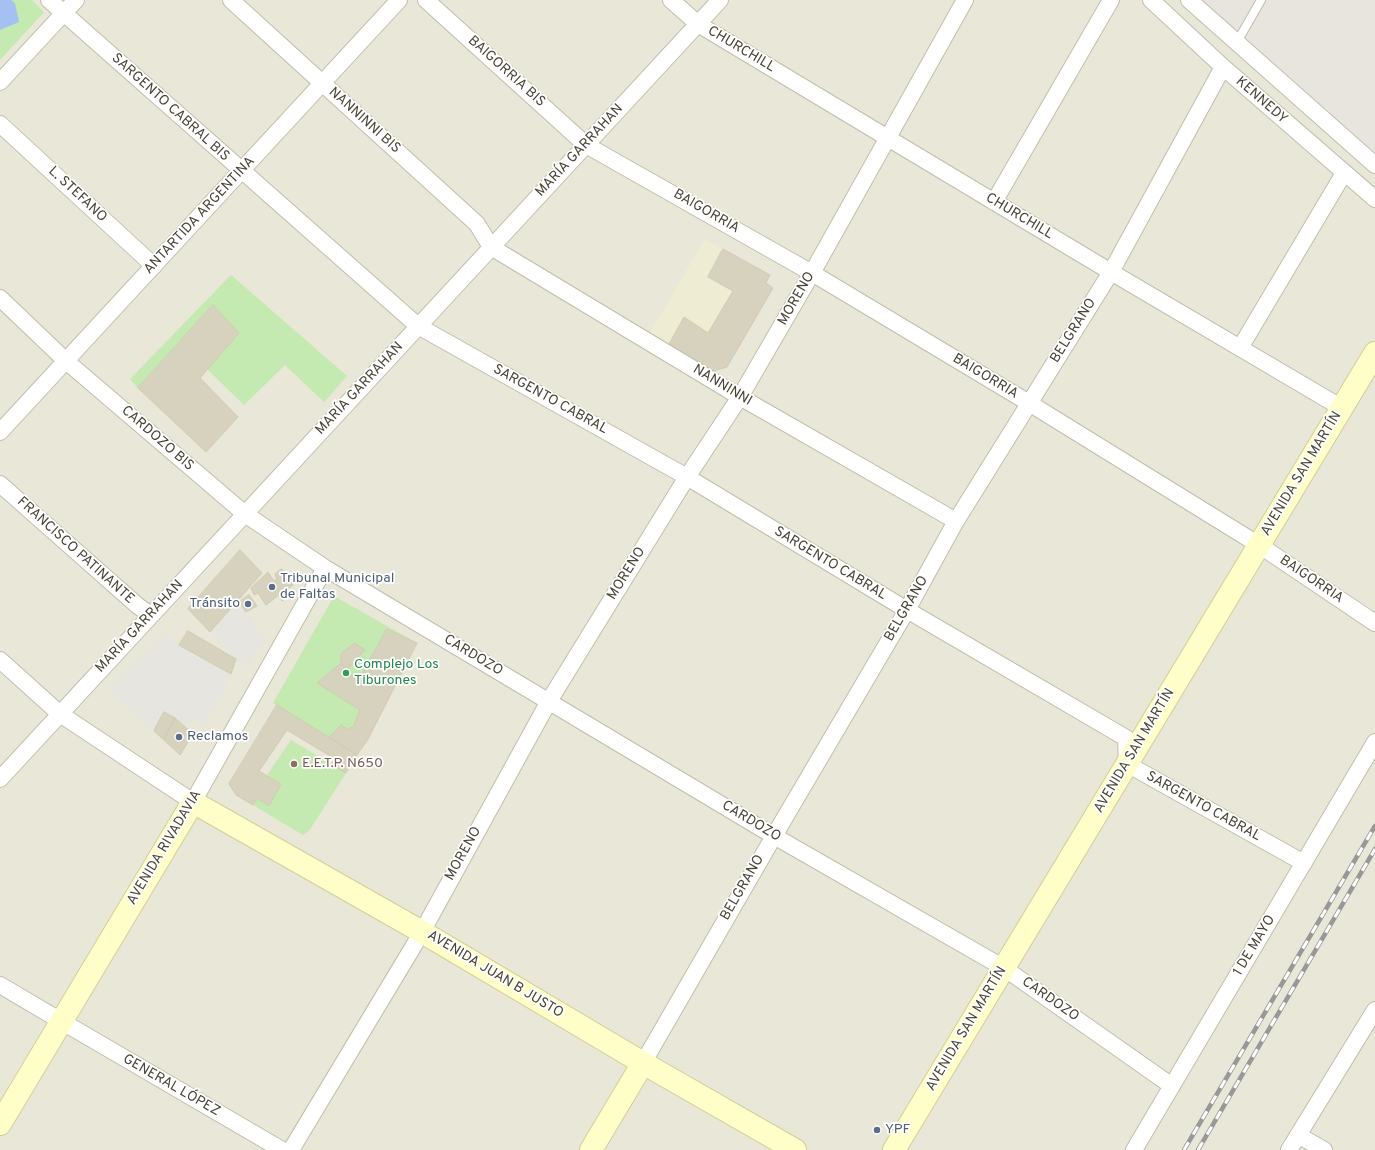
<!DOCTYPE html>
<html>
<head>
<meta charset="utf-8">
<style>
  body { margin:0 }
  canvas { display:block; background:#f5f4e9 }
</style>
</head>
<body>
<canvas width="1375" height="1150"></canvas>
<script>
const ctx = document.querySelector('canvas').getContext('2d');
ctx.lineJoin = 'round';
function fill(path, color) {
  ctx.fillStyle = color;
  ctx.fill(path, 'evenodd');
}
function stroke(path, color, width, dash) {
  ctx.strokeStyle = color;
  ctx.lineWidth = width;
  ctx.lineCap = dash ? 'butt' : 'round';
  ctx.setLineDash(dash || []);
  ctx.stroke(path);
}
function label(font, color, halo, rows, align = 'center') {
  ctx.font = font + ' Overpass,sans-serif';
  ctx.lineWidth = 3.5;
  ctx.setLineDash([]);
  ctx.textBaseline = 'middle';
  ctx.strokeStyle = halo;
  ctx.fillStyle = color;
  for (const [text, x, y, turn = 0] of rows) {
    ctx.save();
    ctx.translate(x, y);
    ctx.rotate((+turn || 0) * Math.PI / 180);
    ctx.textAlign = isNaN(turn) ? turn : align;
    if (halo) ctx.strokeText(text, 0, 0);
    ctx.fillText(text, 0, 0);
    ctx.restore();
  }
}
const residential = new Path2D(`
  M0 0H1189L1375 165V1150H0Z`);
const industrial = new Path2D(`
  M1189 0H1375V165Z`);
const education = new Path2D(`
  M705 239 770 275 766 283 773 288 727 367 713 371 649 334Z`);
const green = new Path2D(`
  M0 0H32L44 12 0 60Z
  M231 275 347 376 324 402 285 365 244 405 207 369 239 333 213 305 138 388 130 379Z
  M334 596 417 643 367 741 357 755 273 703Z
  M291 740 346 773 309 831 303 835 253 805 257 798 269 805 281 784 267 775Z`);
const parking = new Path2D(`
  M237 602 265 637 246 669 210 632Z
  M168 633 179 645 231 674 204 726 193 720 188 725 164 712 154 731 108 689Z`);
const water = new Path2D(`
  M0 0H11L15 3 19 22 0 30Z`);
const building = new Path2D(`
  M723 249 770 275 766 283 773 288 727 367 713 371 669 344 684 317 708 333 733 291 708 277Z
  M213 305 239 333 200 378 238 417 206 452 138 388Z
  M240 550 262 573 210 632 188 609Z
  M282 569 293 585 285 591 289 596 282 601 279 595 266 605 258 593 254 595 251 588 268 572 274 581 277 580 275 574Z
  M249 595 257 606 246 612 239 602Z
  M387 629 417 643 367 741 357 755 329 737 341 725 347 729 353 727 360 710 317 683 341 663 357 682Z
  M188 631 236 659 231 674 179 645Z
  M355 643 365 650 347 670 341 663V654Z
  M277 705 357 755 346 773 331 764 335 759 287 730 259 771 281 784 269 806 257 798 253 805 236 795 229 784Z
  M164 712 175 718 164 740 154 731Z
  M175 718 193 734 180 755 164 740Z`);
const lane = new Path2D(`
  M1237 42 1261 0`);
const street = new Path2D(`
  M49 0 418 326 687 477 907 610 1126 738 1127 764 1304 863
  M231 0 477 224 491 247 740 397 956 521
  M426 0 586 145 812 273 1029 403 1259 545 1375 623
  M671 0 698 24 1111 272 1342 408
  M1151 0 1223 67 1375 199
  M1189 0 1375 165
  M0 82 76 0
  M0 124 154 266
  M994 202 1111 0
  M0 298 66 361 245 514 325 568 774 836 1004 968 1172 1086
  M1240 348 1344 173
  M0 432 399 0
  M0 484 138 606 151 615
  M0 660 60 714 193 802 325 568
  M0 779 720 0
  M0 985 61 1021 282 1150
  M643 1063 774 836 907 610 956 521 1111 272 1223 67
  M1298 1135 1324 1150
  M291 1150 422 932 549 701 687 477 740 397 812 273 965 0
  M1134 1150 1375 742
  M1289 1150 1375 1010`);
const secondary = new Path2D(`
  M0 1124 193 802 422 932 643 1063 795 1150
  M591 1150 643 1063
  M894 1150 1375 353`);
const rail = new Path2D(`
  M1184 1150 1375 826
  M1198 1150 1375 849`);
const markers = [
  [272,587,4,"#5c6f8a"],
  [248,604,4,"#5c6f8a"],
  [346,673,4,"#2e9e5b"],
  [179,737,4,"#5c6f8a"],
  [294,764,4,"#8d6e63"],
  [877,1130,4,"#5c6f8a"]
];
const streetNames = [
  ["CHURCHILL",741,50,31],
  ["BAIGORRIA BIS",506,72,42],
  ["KENNEDY",1261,101,41],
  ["SARGENTO CABRAL BIS",170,108,42],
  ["NANNINNI BIS",364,121,42],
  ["MARÍA GARRAHAN",580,151,-47],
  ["L. STEFANO",77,195,43],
  ["BAIGORRIA",706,212,30],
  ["ANTARTIDA ARGENTINA",200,216,-47],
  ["CHURCHILL",1019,217,31],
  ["MORENO",797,299,-60],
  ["BELGRANO",1074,331,-58],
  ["BAIGORRIA",985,377,31],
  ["NANNINNI",722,386,31],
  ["MARÍA GARRAHAN",360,389,-47],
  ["SARGENTO CABRAL",550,400,29],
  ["CARDOZO BIS",157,439,41],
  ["AVENIDA SAN MARTÍN",1302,474,-59],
  ["FRANCISCO PATINANTE",75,551,42],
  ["SARGENTO CABRAL",830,564,31],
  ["MORENO",627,574,-58],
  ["BAIGORRIA",1311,580,34],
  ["BELGRANO",907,609,-60],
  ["MARÍA GARRAHAN",140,627,-47],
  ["CARDOZO",473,656,31],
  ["AVENIDA SAN MARTÍN",1135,751,-59],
  ["SARGENTO CABRAL",1203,807,29],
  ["CARDOZO",751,822,31],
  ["AVENIDA RIVADAVIA",165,848,-59],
  ["MORENO",464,854,-61],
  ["BELGRANO",743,888,-60],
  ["1 DE MAYO",1255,946,-59],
  ["AVENIDA JUAN B JUSTO",495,975,31],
  ["CARDOZO",1050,1000,35],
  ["AVENIDA SAN MARTÍN",967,1029,-59],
  ["GENERAL LÓPEZ",171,1086,30]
];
const serviceNames = [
  ["Tribunal Municipal",280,579],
  ["de Faltas",280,595],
  ["Tránsito",240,604,"right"],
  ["Reclamos",187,737],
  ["YPF",885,1130]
];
const leisureNames = [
  ["Complejo Los",354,665],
  ["Tiburones",354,681]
];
const educationNames = [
  ["E.E.T.P. N650",302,764]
];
fill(residential, '#e9e7d7');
fill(industrial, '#e7e5dd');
fill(education, '#eeecd3');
fill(green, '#c4e9b1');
fill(parking, '#e6e5e0');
fill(water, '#a5c1f1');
fill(building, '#d6d2be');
stroke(building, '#d1ccb1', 1);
stroke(lane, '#c0beab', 10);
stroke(street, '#c0beab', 18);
stroke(secondary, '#d2cf96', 24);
stroke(lane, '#fff', 8);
stroke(street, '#fff', 16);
stroke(secondary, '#fffec8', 22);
stroke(rail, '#989898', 4.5);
stroke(rail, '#fff', 3, [9]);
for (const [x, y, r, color] of markers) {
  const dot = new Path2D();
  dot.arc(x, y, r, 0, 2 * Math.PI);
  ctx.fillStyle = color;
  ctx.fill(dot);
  stroke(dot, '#fff', 1.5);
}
label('14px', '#484537', '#fff', streetNames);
label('14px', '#4e5e75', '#fff', serviceNames, 'left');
label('14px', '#27864d', '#fff', leisureNames, 'left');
label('14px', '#785e54', '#fff', educationNames, 'left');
</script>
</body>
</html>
